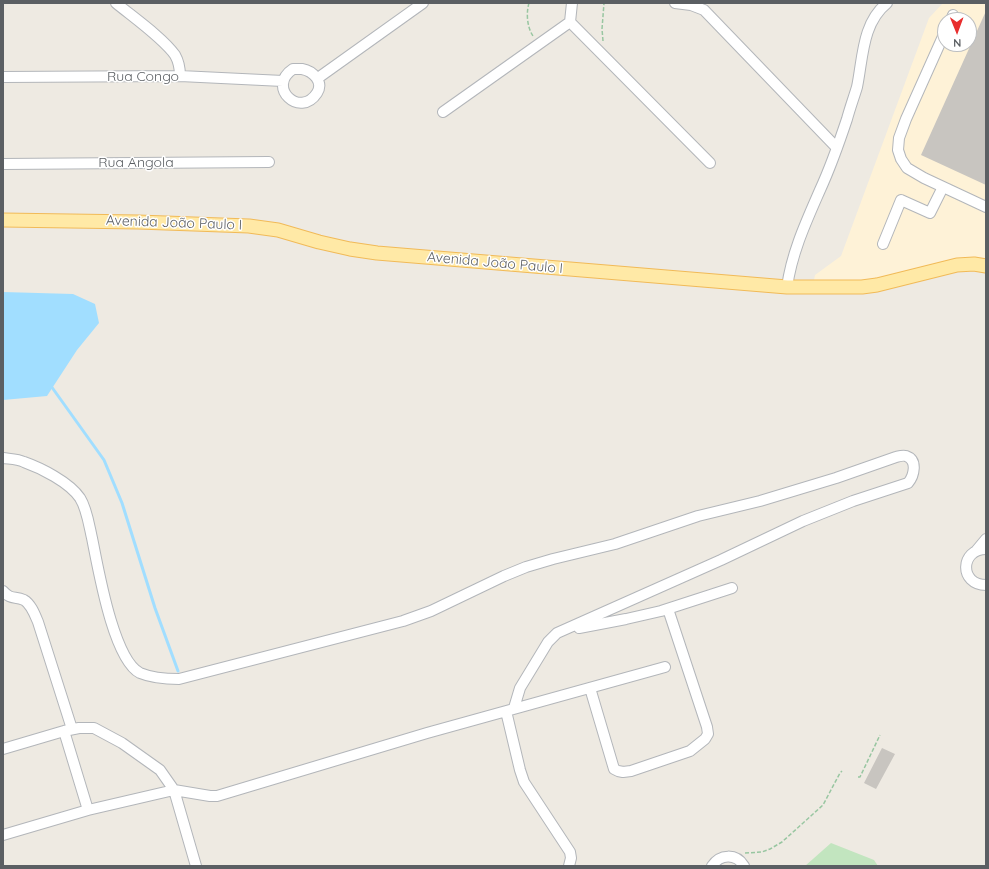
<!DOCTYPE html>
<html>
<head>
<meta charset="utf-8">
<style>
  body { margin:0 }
  #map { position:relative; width:989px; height:869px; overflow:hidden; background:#eeeae2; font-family:Quicksand,sans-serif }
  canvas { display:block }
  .frame { position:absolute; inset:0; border:4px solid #5b5f63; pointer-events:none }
  .north { position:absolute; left:937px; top:12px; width:40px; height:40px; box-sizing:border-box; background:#fff; border:1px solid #bdbfc1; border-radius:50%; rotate:179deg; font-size:11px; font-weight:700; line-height:16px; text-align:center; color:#5b5f63 }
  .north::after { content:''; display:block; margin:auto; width:14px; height:18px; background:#e82e2e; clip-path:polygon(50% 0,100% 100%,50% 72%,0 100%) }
</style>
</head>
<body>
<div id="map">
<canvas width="989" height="869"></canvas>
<div class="frame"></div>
<div class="north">N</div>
</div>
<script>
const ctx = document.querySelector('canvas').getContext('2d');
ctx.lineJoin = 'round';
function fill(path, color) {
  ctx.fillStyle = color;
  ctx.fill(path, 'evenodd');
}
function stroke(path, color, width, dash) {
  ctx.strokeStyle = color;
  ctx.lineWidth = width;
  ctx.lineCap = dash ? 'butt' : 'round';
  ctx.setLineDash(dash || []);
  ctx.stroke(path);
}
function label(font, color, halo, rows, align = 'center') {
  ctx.font = font + ' Quicksand,sans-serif';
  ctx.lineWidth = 3;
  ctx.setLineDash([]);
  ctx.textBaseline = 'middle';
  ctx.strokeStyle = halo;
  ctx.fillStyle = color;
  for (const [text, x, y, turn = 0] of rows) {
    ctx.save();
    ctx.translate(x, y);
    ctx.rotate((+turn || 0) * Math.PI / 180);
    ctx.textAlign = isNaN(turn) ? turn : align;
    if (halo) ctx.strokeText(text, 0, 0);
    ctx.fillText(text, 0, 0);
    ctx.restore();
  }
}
const commercial = new Path2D(`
  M943 3H986V260L877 281 844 284 814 280 815 275 841 256 929 18ZM945 20H969V44H945Z`);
const green = new Path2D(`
  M831 843 874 860 878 866H805Z`);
const water = new Path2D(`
  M3 292 73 294 95 304 99 323 77 350 47 396 3 400Z`);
const stream = new Path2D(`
  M51 386 104 460 122 503 155 608 178 671`);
const building = new Path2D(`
  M986 11V185L921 155Z
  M882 748 895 754 876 789 864 783Z`);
const path = new Path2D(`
  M529 3C526 13 527 27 533 36
  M603 41 602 29 604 3
  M858 777H860L880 735
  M745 853 762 852 770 849 782 842 823 805 840 773 842 771`);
const minor = new Path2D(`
  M116 3C133 17 163 38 175 55 179 62 180 69 180 76
  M675 3 691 5 704 10 837 148
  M951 20 953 15
  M570 22 572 3
  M945 32 906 119 899 138 898 150 901 159 907 168 924 178 986 207
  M293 69C295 69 299 69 302 69 313 71 324 82 317 93 300 119 266 87 293 69Z
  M3 77 180 76 283 81
  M318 78 423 3
  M443 112 570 22 710 163
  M3 164 269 162
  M883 244 901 200 930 213 943 187
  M787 287C792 252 806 222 820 190 831 166 839 143 847 119 850 108 854 97 857 87 863 58 862 23 887 3
  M3 458C10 459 18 459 24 462 41 468 69 482 80 498 87 509 89 525 92 538 98 567 113 659 140 673 152 678 166 679 179 679L403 621 431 611 504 576 526 567 553 559 615 544 698 516 760 501 836 478 896 457C900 456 903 455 906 456 918 460 914 476 908 483L853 501 803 521 721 560 557 633 548 642 520 688 514 708
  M986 549C960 549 959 585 986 585
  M976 551 986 539
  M3 591C11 600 14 596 24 600 31 604 35 615 38 622L72 729
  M579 628 626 619 661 611 732 588
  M590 688 614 769 618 771 623 772 631 771 690 751 705 739 708 734 707 727 668 609
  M506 711 520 770 524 782 570 852 571 858 569 866
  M64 731 88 810
  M3 749 64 731 79 728H94L122 743 160 770 174 790 196 866
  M3 835 88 810 174 790 210 796H217L427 733 665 667
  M712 866C720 854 736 853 744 866`);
const major = new Path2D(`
  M3 220 138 222 249 226 278 230 319 242 350 249 377 253 787 287H862L877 285 957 265 974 264 986 266`);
const streetNames = [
  ["Rua Congo",143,77],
  ["Rua Angola",136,163],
  ["Avenida João Paulo I",174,223,2],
  ["Avenida João Paulo I",495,263,5]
];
fill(commercial, '#fef2d7');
fill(green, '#c2e5bf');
fill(water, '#a1deff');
stroke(stream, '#a1deff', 3);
fill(building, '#c8c5c0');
stroke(minor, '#b3b6ba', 12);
stroke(major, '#f1ba58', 15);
stroke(path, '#98c6a1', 1.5, [4, 2]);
stroke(minor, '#fff', 10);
stroke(major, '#ffe9a6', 13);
label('14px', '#5b5f63', '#fff', streetNames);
</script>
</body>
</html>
